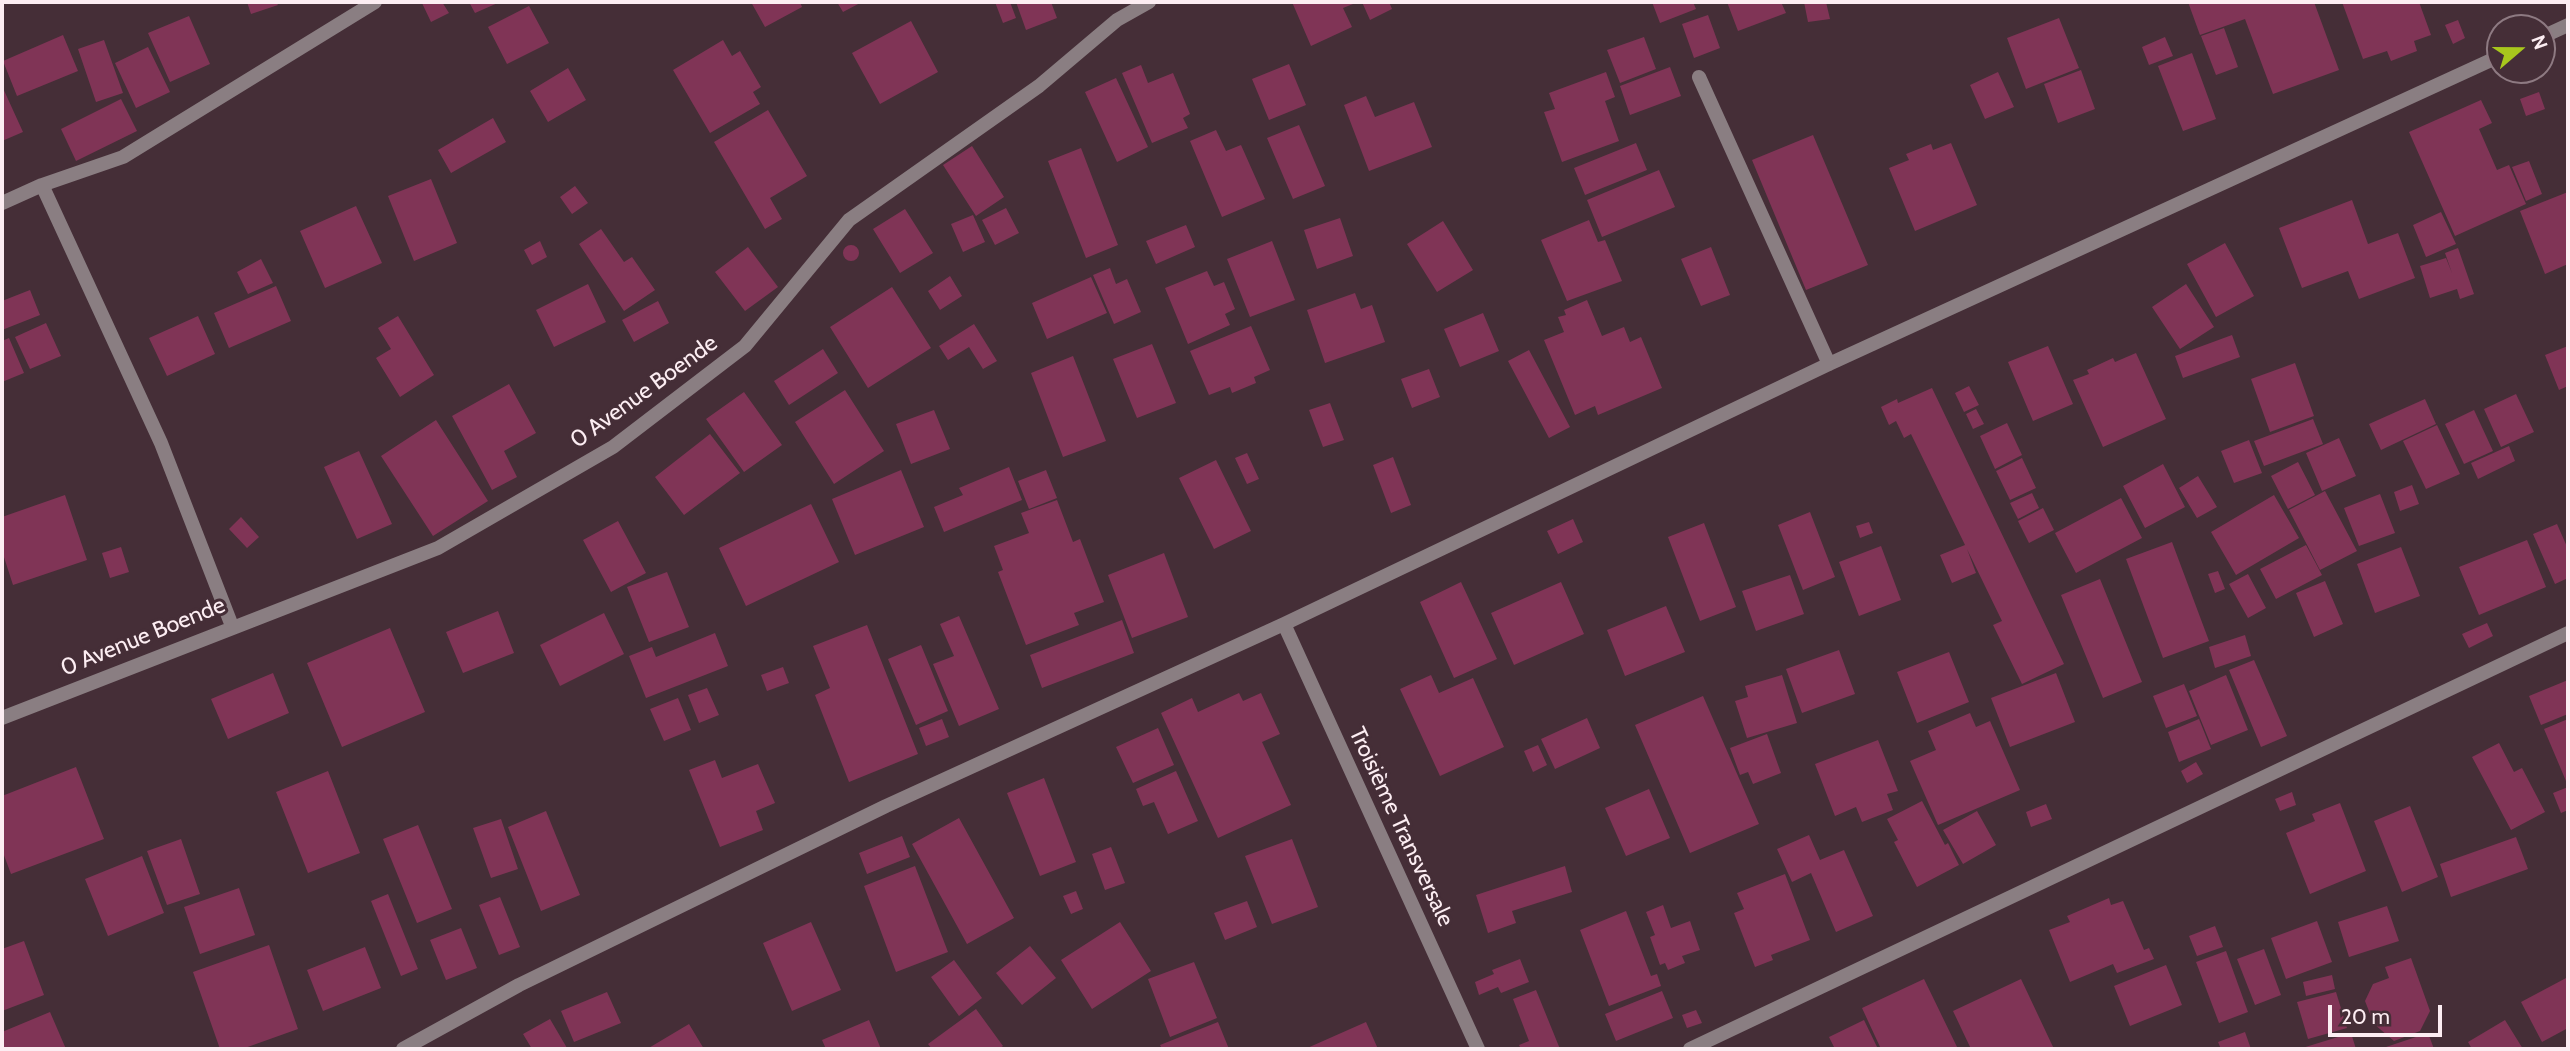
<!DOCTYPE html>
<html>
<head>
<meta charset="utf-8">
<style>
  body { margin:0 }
  #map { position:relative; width:2570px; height:1051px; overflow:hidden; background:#452e37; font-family:Cabin,sans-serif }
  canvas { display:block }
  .frame { position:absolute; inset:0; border:4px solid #fcedf2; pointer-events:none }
  .north { position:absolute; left:2486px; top:14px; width:70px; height:70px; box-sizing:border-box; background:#452e37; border:2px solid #8e7a82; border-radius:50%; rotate:70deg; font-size:19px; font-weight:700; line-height:28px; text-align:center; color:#fcedf2 }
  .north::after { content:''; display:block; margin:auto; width:24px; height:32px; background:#a8c71d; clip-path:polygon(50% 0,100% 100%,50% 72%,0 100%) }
  .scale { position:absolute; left:2328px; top:1005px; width:114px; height:32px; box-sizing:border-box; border:4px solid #fcedf2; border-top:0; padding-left:9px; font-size:21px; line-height:24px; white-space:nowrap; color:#fcedf2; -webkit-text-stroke:5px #452e37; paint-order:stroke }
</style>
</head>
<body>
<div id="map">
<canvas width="2570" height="1051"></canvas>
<div class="frame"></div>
<div class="north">N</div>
<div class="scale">20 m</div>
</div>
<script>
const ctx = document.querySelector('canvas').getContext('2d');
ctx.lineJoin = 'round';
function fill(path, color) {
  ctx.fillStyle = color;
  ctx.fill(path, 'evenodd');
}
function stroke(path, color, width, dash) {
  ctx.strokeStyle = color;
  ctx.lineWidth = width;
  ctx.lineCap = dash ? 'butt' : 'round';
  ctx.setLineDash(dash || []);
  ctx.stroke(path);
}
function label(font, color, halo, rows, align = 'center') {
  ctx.font = font + ' Cabin,sans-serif';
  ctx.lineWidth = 6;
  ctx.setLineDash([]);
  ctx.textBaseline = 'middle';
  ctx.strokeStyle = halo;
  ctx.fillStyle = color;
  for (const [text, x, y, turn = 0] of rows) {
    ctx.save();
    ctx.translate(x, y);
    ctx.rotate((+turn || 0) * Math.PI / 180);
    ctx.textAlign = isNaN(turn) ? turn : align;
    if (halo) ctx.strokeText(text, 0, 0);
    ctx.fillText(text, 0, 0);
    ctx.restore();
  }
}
const building = new Path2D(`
  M247 2H276L278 5 251 14Z
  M424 2H442L449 13 431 22 422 3Z
  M469 2H500L475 13Z
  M751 2H800L802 7 765 27Z
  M837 2H862L843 12Z
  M995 2H1010L1016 18 1003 23Z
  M1016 2H1051L1057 18 1026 30Z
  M1292 2H1358L1343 8 1352 27 1311 46Z
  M1362 2H1389L1392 9 1370 20Z
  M1652 2H1693L1696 9 1660 23Z
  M1727 2H1781L1786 13 1738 31Z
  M1804 2H1826L1830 19 1808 22Z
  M2188 2H2314L2339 70 2273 94 2245 19 2200 35Z
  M2342 2H2419L2431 35 2414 41 2417 51 2391 61 2387 51 2363 59Z
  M529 6 549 43 507 64 488 27Z
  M1708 15 1720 48 1694 58 1682 24Z
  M189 16 210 64 170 82 148 33Z
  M2059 18 2079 68 2026 89 2007 38Z
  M2458 20 2465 38 2453 44 2445 25Z
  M911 21 938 72 880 104 852 53Z
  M2224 28 2238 67 2216 75 2201 36Z
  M63 35 78 71 17 96 3 61Z
  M1644 37 1656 69 1620 83 1607 50Z
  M2165 37 2173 56 2149 65 2142 47Z
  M104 40 123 93 96 102 78 49Z
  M723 40 732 56 740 51 761 87 753 92 760 104 710 133 673 70Z
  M148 47 170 92 136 108 115 63Z
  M2192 53 2216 119 2183 131 2158 66Z
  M1289 64 1306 105 1269 120 1252 79Z
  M1141 65 1148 83 1173 73 1190 114 1183 118 1188 128 1152 143 1122 73Z
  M1670 67 1681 96 1630 115 1620 86Z
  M568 68 586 100 548 122 530 91Z
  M2081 70 2095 109 2058 123 2044 84Z
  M1606 72 1615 97 1605 101 1619 141 1562 162 1544 112 1555 109 1549 93Z
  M1998 72 2014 107 1985 119 1970 85Z
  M1116 78 1148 147 1117 162 1085 92Z
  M2 86 23 132 2 141Z
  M2539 92 2545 109 2526 116 2520 99Z
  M1366 96 1375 117 1414 102 1432 147 1369 171 1344 105Z
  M121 99 137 131 76 161 61 129Z
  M2481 100 2492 123 2479 129 2497 170 2509 165 2526 204 2455 236 2409 132Z
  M768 110 807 176 770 198 782 219 765 229 714 142Z
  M493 118 506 142 451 173 438 150Z
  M1299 125 1325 186 1293 199 1267 138Z
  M1216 130 1226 151 1241 145 1265 199 1222 217 1190 141Z
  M1813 135 1868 265 1806 290 1752 160Z
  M1636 143 1647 170 1585 195 1574 168Z
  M1951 143 1977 205 1915 231 1889 168 1909 160 1906 154 1931 144 1933 150Z
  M972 146 1004 197 976 216 943 165Z
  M1081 148 1118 245 1086 258 1048 161Z
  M2529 161 2542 194 2526 201 2512 167Z
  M1659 170 1675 207 1602 237 1587 200Z
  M431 179 457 243 414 261 388 196Z
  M575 186 588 203 572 214 560 197Z
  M2568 192V264L2545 274 2520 211Z
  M2352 200 2368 244 2398 233 2415 278 2359 299 2348 271 2302 288 2279 228Z
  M356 206 382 263 325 288 300 231Z
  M1006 208 1019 233 995 245 982 220Z
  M905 209 933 253 900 273 873 229Z
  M2441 212 2456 244 2426 257 2413 225Z
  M973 215 985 242 963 252 951 224Z
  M1340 218 1353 256 1317 269 1304 230Z
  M1589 220 1598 242 1605 240 1622 281 1567 301 1541 240Z
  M1443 221 1473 270 1437 292 1407 244Z
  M1186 225 1195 247 1156 264 1146 241Z
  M601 229 624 262 632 257 655 290 624 311 579 244Z
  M540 241 547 257 532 265 524 250Z
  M1272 241 1295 300 1250 317 1227 259Z
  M2225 243 2254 296 2216 317 2187 264Z
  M843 253a8 8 0 1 1 16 0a8 8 0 1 1-16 0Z
  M748 247 778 287 745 311 715 272Z
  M1711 247 1730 295 1701 306 1681 259Z
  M2458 248 2474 294 2460 299 2457 289 2430 298 2420 266 2446 258 2452 273 2445 253Z
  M261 259 273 283 248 294 237 272Z
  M1110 268 1116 284 1127 279 1141 312 1114 324 1093 275Z
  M1207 271 1214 286 1224 282 1235 309 1225 314 1230 325 1188 344 1165 288Z
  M950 276 962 296 940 310 928 291Z
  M1091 277 1107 313 1047 339 1032 303Z
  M588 284 606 322 554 347 536 310Z
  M2186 284 2214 327 2180 349 2152 307Z
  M276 286 291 321 229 348 214 313Z
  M892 287 931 348 868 388 830 327Z
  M30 290 40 315 2 330V301Z
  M1355 293 1361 309 1372 305 1385 342 1325 363 1307 310Z
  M1587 300 1602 336 1624 327 1630 342 1641 337 1662 388 1598 415 1595 406 1575 415 1544 340 1564 332 1558 317 1566 315 1564 310Z
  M658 301 669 323 634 342 622 320Z
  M1483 313 1499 351 1460 367 1444 329Z
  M198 316 215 354 167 376 149 338Z
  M398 316 434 375 400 397 376 358 391 349 378 328Z
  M46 323 61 356 30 369 15 337Z
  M974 324 997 361 983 369 969 347 948 360 939 346Z
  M1251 326 1270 370 1254 377 1256 383 1232 393 1230 387 1209 395 1190 351Z
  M2232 335 2240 357 2183 378 2175 356Z
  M9 338 24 373 2 382V341Z
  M1152 344 1176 403 1137 418 1113 359Z
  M2048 346 2073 404 2033 421 2008 362Z
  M2568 346V386L2559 390 2545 355Z
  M823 349 838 373 789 405 774 381Z
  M1529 350 1570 427 1549 438 1508 361Z
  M2136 353 2166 419 2103 447 2073 380 2089 374 2087 370 2113 358 2115 362Z
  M1073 356 1106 441 1063 457 1031 373Z
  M2295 363 2314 416 2270 432 2251 379Z
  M1429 369 1440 397 1412 408 1401 379Z
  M509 384 536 433 504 451 517 477 492 490 452 416Z
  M1969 386 1979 405 1964 412 1955 393Z
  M1932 388 2064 664 2022 684 1993 625 2002 621 1967 549 1976 573 1952 583 1940 555 1965 545 1911 434 1904 438 1896 421 1889 425 1881 407 1897 399 1898 403Z
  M845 390 884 451 834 484 795 422Z
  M744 392 782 445 744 472 706 419Z
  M2516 394 2534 432 2501 447 2484 409Z
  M2425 399 2436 424 2381 450 2369 424Z
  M1330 403 1344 440 1323 447 1309 410Z
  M1976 409 1984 424 1973 429 1966 414Z
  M934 410 950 449 911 464 896 424Z
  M2474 410 2493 451 2464 464 2445 424Z
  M2313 419 2323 444 2264 466 2254 441Z
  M436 420 488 501 433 536 381 456Z
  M2007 423 2022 455 1995 469 1980 436Z
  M2437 425 2460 474 2426 489 2403 441Z
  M710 434 740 473 684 515 655 477Z
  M2339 438 2356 476 2322 491 2306 453Z
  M2249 440 2262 473 2234 483 2221 451Z
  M2509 446 2515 461 2478 479 2471 463Z
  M359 451 392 524 357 539 324 467Z
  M1247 453 1259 479 1247 484 1235 458Z
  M1393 457 1411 505 1391 513 1373 465Z
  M2022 458 2036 488 2010 500 1996 471Z
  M1216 460 1251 531 1214 549 1179 478Z
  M2298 462 2315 495 2288 509 2271 476Z
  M2163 464 2185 507 2145 528 2123 486Z
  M1009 467 1022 500 944 532 934 507 963 495 959 488Z
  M901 470 924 527 855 555 832 499Z
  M1046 470 1057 498 1029 509 1018 481Z
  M2198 476 2217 507 2197 518 2179 488Z
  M2412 485 2419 504 2400 511 2394 492Z
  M2325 491 2357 551 2320 570 2289 510Z
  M2032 493 2039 508 2018 519 2010 503Z
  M2380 494 2395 533 2359 546 2344 508Z
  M65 495 87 560 13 585 2 551V517Z
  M2274 495 2299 538 2236 575 2211 532Z
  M2121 498 2142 538 2076 573 2055 533Z
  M1057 500 1073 542 1080 539 1104 602 1074 613 1079 625 1026 645 998 572 1003 570 994 546 1029 533 1021 513Z
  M811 504 839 562 746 606 719 548Z
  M2043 508 2054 530 2029 543 2018 521Z
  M1810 512 1835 577 1803 590 1778 525Z
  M241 517 259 537 247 548 229 529Z
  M1573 519 1583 542 1558 554 1547 531Z
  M618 521 646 573 611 592 583 540Z
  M1869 522 1873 533 1860 538 1856 526Z
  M1704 523 1736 607 1700 621 1668 537Z
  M2557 524 2568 549V578L2555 584 2533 534Z
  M2527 540 2546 587 2479 615 2459 567Z
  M2172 542 2209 641 2163 658 2126 559Z
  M2306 545 2322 575 2276 599 2260 569Z
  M1881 546 1901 600 1859 616 1839 562Z
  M121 547 129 572 110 578 102 553Z
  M2401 547 2420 596 2375 613 2357 564Z
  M1164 553 1188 617 1132 638 1108 575Z
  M2218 571 2225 589 2215 593 2208 574Z
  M667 572 689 627 649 642 627 587Z
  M2248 574 2266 608 2248 618 2229 584Z
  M1790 575 1804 614 1756 631 1742 591Z
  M2100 579 2142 682 2103 698 2061 595Z
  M2325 581 2343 624 2314 637 2296 593Z
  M1461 582 1497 659 1454 678 1420 602Z
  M1561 582 1584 634 1514 665 1491 613Z
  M1666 606 1685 652 1625 676 1607 630Z
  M498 611 514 653 463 673 446 632Z
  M604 613 624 654 560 686 540 645Z
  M959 616 999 709 959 726 933 664 954 656 940 624Z
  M1122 620 1134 653 1042 688 1030 655Z
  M2487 623 2493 636 2469 648 2462 634Z
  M867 625 918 754 849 782 815 695 830 688 813 646Z
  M390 628 425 712 342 747 307 663Z
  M715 633 728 666 646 698 629 656 652 647 656 657Z
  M2245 635 2251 656 2215 668 2209 647Z
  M921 645 948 711 916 725 888 659Z
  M1839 650 1855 694 1802 713 1786 669Z
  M1949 652 1969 702 1917 723 1897 672Z
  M2254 660 2287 736 2261 747 2229 670Z
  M783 667 789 683 767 691 761 675Z
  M273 673 289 713 228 739 211 699Z
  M2056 673 2075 722 2010 747 1991 698Z
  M1431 675 1439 693 1473 678 1504 747 1440 776 1400 689Z
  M1782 675 1797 723 1747 738 1735 701 1748 697 1745 686Z
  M2226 675 2248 730 2211 745 2189 691Z
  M2568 680V714L2541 725 2529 696Z
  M2184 684 2197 716 2166 728 2153 696Z
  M707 688 719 715 699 723 688 695Z
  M1239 693 1243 701 1261 693 1280 734 1262 742 1291 805 1218 838 1161 713 1192 698 1198 712Z
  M1703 696 1759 824 1690 853 1635 725Z
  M678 698 691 730 664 741 650 709Z
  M1970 713 1976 727 1990 721 2020 790 1938 825 1910 761 1936 750 1928 731Z
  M1587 718 1600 748 1555 769 1541 739Z
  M942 719 949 737 926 746 919 728Z
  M2199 719 2211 749 2179 762 2168 732Z
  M2568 719V780L2566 781 2544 729Z
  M1158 728 1174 765 1133 783 1116 747Z
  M1767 734 1781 773 1753 784 1748 772 1740 775 1730 748Z
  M1878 740 1898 791 1887 794 1893 810 1862 822 1856 807 1835 816 1815 764Z
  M2499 743 2514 772 2522 768 2545 812 2511 830 2472 757Z
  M1538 745 1547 765 1533 772 1524 751Z
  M715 760 722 778 758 764 775 803 756 811 763 830 720 847 689 770Z
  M2196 762 2203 774 2187 783 2181 771Z
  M76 767 104 839 11 874 2 850V796Z
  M328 771 360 853 308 873 276 792Z
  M1176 771 1198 821 1168 834 1154 802 1143 806 1136 789Z
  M1044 778 1076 862 1040 876 1007 793Z
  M2568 787V810L2561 813 2553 793Z
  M1649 789 1670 838 1626 856 1605 808Z
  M2292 792 2296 805 2280 811 2275 799Z
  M1922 801 1945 845 1948 843 1959 865 1917 887 1894 842 1898 840 1887 819Z
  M2340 803 2366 871 2310 894 2286 833 2315 821 2312 814Z
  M2046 804 2052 819 2031 827 2026 812Z
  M2410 806 2438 877 2402 892 2374 821Z
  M546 811 580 895 541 911 508 827Z
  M1977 811 1996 845 1963 864 1943 830Z
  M959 818 1014 918 967 944 912 844Z
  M501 819 518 869 491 878 473 828Z
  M418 825 452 909 417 923 383 839Z
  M1809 835 1820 860 1844 850 1873 916 1836 932 1811 873 1792 882 1777 849Z
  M902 836 910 857 867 874 859 853Z
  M2516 837 2528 869 2451 897 2440 864Z
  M181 839 200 894 167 905 147 851Z
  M1292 839 1318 907 1272 924 1245 856Z
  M1111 847 1125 883 1105 890 1092 854Z
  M142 856 164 913 108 936 85 879Z
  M915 866 948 952 896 972 864 886Z
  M1565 866 1572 892 1512 911 1516 923 1488 933 1476 895Z
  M1785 874 1810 940 1771 955 1773 960 1755 967 1734 913 1744 909 1737 893Z
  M239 888 255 935 200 954 184 907Z
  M1076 891 1083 909 1071 914 1063 896Z
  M388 894 418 969 401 976 371 901Z
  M500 897 520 947 499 955 479 905Z
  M2109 898 2111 905 2123 901 2144 950 2149 948 2154 959 2117 973 2113 964 2070 982 2049 930 2070 922 2067 916Z
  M1247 901 1257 927 1225 940 1214 913Z
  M1663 905 1671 928 1690 921 1700 950 1682 956 1685 963 1668 970 1665 963 1660 965 1650 937 1655 935 1646 912Z
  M2387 906 2399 941 2349 957 2338 922Z
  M1626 911 1651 976 1657 974 1661 986 1609 1006 1580 930Z
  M2317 921 2332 962 2286 979 2271 938Z
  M811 922 841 990 792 1011 763 943Z
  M1120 922 1151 971 1092 1009 1061 960Z
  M2215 926 2223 947 2197 956 2189 936Z
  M461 928 477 968 446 980 430 940Z
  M24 941 44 995 2 1011V949Z
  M269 945 298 1029 242 1049H220L193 972Z
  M1030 946 1056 978 1022 1005 996 973Z
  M365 947 381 988 323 1011 307 970Z
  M2264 949 2281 995 2255 1005 2237 959Z
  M2226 951 2248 1012 2219 1023 2196 962Z
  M2411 958 2430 1011 2420 1031 2394 1041 2374 1024 2365 1001 2373 984 2389 978 2385 967Z
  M1520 959 1529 982 1501 993 1498 987 1479 995 1475 982 1494 974 1492 970Z
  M954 960 982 998 959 1016 931 977Z
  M1194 962 1217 1018 1170 1037 1148 979Z
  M2166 965 2182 1005 2130 1026 2114 986Z
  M2332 975 2335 989 2306 996 2303 982Z
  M2568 977V1028L2542 1042 2521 1002Z
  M1924 979 1958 1049H1881L1862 1008Z
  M2021 979 2054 1049H1971L1953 1011Z
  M1536 990 1560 1049H1521L1519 1045 1529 1041 1513 999Z
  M1662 991 1673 1018 1616 1041 1605 1014Z
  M607 992 621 1023 574 1042 561 1011Z
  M2336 992 2347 1028 2308 1039 2297 1002Z
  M976 1009 1003 1046 999 1049H932L928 1044Z
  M1696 1010 1702 1023 1687 1028 1682 1015Z
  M50 1012 66 1049H2V1032Z
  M550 1019 567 1048 532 1049 523 1034Z
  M869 1020 881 1049H826L822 1040Z
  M1864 1020 1878 1049H1835L1829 1037Z
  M2505 1020 2523 1049H2472L2468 1042Z
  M1218 1022 1229 1049H1162L1160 1045Z
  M1366 1022 1378 1049H1305Z
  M689 1024 704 1049H647Z
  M2245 1032 2251 1049H2221L2218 1042Z
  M2351 1033 2356 1049H2299Z
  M2428 1033 2434 1049H2380Z`);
const minor = new Path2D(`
  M2542 37 2568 25
  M1699 77 1829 364
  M42 185 161 443 232 626
  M2 203 42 185 123 157 375 2
  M1284 624 1478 1049
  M2 718 438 548 613 447 745 346 849 220 1039 86 1117 20 1149 2
  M403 1049 519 985 886 806 1284 624 1829 364 2500 56
  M1690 1049 2568 633`);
const streetNames = [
  ["0 Avenue Boende",644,392,-36],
  ["0 Avenue Boende",143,637,-22],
  ["Troisième Transversale",1401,827,65]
];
fill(building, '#803456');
stroke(minor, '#8a7e82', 14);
label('23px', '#fcedf2', '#452e37', streetNames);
</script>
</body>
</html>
